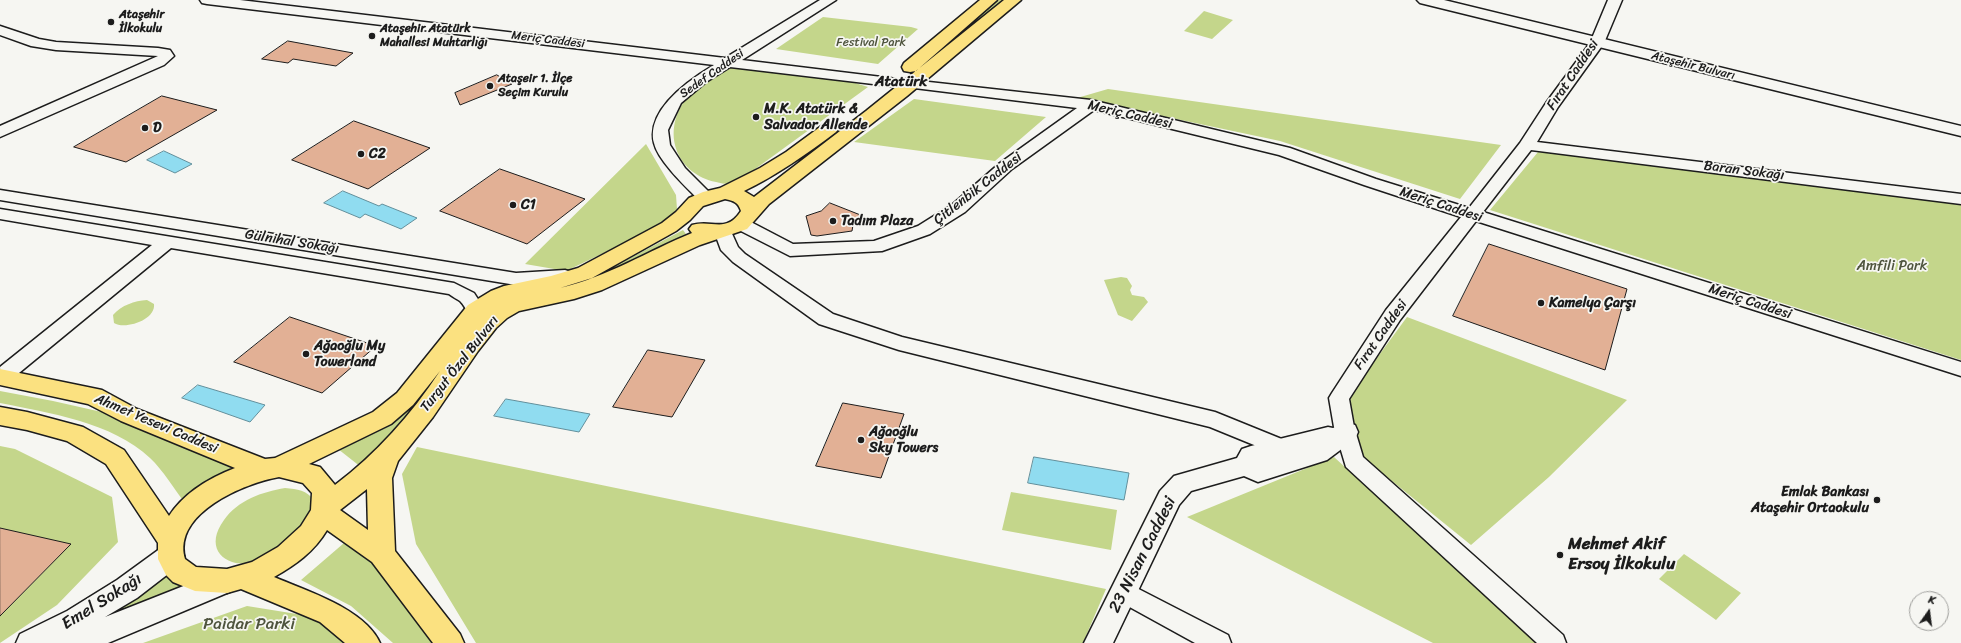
<!DOCTYPE html>
<html>
<head>
<meta charset="utf-8">
<style>
  body { margin:0 }
  #map { position:relative; width:1961px; height:643px; overflow:hidden; background:#f6f6f2; font-family:Sriracha,sans-serif }
  canvas { display:block }
  .north { position:absolute; left:1909px; top:591px; width:40px; height:40px; box-sizing:border-box; background:#f6f6f2; border:1px solid #9f9f9c; border-radius:50%; rotate:14deg; font-size:11px; font-weight:700; line-height:16px; text-align:center; color:#1c1c1c }
  .north::after { content:''; display:block; margin:auto; width:14px; height:18px; background:#1c1c1c; clip-path:polygon(50% 0,100% 100%,50% 72%,0 100%) }
</style>
</head>
<body>
<div id="map">
<canvas width="1961" height="643"></canvas>
<div class="north">K</div>
</div>
<script>
const ctx = document.querySelector('canvas').getContext('2d');
ctx.lineJoin = 'round';
function fill(path, color) {
  ctx.fillStyle = color;
  ctx.fill(path, 'evenodd');
}
function stroke(path, color, width, dash) {
  ctx.strokeStyle = color;
  ctx.lineWidth = width;
  ctx.lineCap = dash ? 'butt' : 'round';
  ctx.setLineDash(dash || []);
  ctx.stroke(path);
}
function label(font, color, halo, rows, align = 'center') {
  ctx.font = font + ' Sriracha,sans-serif';
  ctx.lineWidth = 3.5;
  ctx.setLineDash([]);
  ctx.textBaseline = 'middle';
  ctx.strokeStyle = halo;
  ctx.fillStyle = color;
  for (const [text, x, y, turn = 0] of rows) {
    ctx.save();
    ctx.translate(x, y);
    ctx.rotate((+turn || 0) * Math.PI / 180);
    ctx.textAlign = isNaN(turn) ? turn : align;
    if (halo) ctx.strokeText(text, 0, 0);
    ctx.fillText(text, 0, 0);
    ctx.restore();
  }
}
const green = new Path2D(`
  M999 0H1006L915 72H912Z
  M1204 11 1233 20 1212 39 1184 31Z
  M823 17 911 27 918 29 878 64 776 49Z
  M735 65 846 80 868 87 747 175C742 177 734 184 728 184 725 184 720 183 716 182 678 174 662 136 683 103 692 88 720 75 735 65Z
  M1108 89 1501 145 1460 199 1280 141 1077 98Z
  M914 99 1046 117 995 161 854 142Z
  M646 144 676 195 677 209 662 225 566 271 525 264Z
  M1538 152 1757 177 1961 205V360L1490 210Z
  M683 230 686 234 593 282 513 300 366 471 338 449 477 321 525 293 589 280Z
  M1121 277 1127 278 1132 286 1130 290 1132 295 1144 297 1148 302 1132 321 1118 315 1104 280Z
  M147 300 154 304C156 320 125 330 114 323L113 315C122 305 134 301 147 300Z
  M1407 317 1627 400 1549 477 1471 545 1361 456 1349 396Z
  M0 391 53 401 115 415 240 463 212 480 185 503C174 489 163 470 150 458 112 422 49 413 0 403Z
  M0 446 15 449 112 497 118 542 57 605 0 643V616L70 545 0 529Z
  M417 447 1106 589 1083 643H476L416 544 402 474Z
  M1334 457 1536 643H1433L1187 517Z
  M285 488C298 489 306 490 315 501L313 523C303 531 268 559 258 562 227 570 202 550 224 520 238 500 262 492 285 488Z
  M1011 492 1117 510 1111 550 1002 530Z
  M351 537 441 643H393L351 606 301 580Z
  M1684 554 1741 593 1716 620 1659 579Z
  M167 573 199 598 49 643Z
  M247 606 328 619 362 643H143Z`);
const water = new Path2D(`
  M164 151 192 164 175 173 147 160Z
  M343 191 379 206 382 204 417 218 401 229 365 214 360 218 324 203Z
  M198 385 265 405 250 422 182 398Z
  M506 399 590 414 579 432 494 416Z
  M1034 457 1129 473 1124 500 1028 483Z`);
const building = new Path2D(`
  M288 41 353 53 336 66 293 59 288 63 262 59Z
  M497 75 512 84 460 105 455 93Z
  M162 96 217 110 126 162 74 147Z
  M354 121 430 148 368 189 292 160Z
  M500 169 537 182 585 199 527 244 440 211Z
  M830 203 863 216 853 225 852 231 817 236 811 235 806 216 821 211Z
  M1489 244 1627 289 1605 370 1453 316Z
  M290 317 376 346 322 393 234 362Z
  M648 350 705 360 672 417 613 407Z
  M843 403 904 414 881 478 816 466Z
  M0 528 71 544 0 616Z`);
const street = new Path2D(`
  M200 0H240L725 58 820 0H836L742 60 890 78 895 79 897 82 895 85 890 86 730 67 706 82 681 103 668 130 670 145 685 168 714 197 712 201 706 202 700 201C687 188 658 161 654 143 646 110 689 80 714 65L207 4 202 3Z
  M1608 0H1622L1604 43 1558 107 1537 142 1961 194V204L1531 150 1483 212 1961 362V376L1476 221 1400 320 1349 399 1354 427 1363 457 1563 635 1566 643H1537L1346 467 1334 427 1329 398 1332 393 1386 310 1461 217 1364 185 1279 155 1094 110 1012 169 965 212 930 234 882 251 790 256 735 228 732 224 735 220 741 219 747 220 793 244 874 241 918 226 953 204 1000 163 1077 108 906 87 904 84 906 81 911 80 1091 100 1290 148 1376 179 1469 208 1520 143 1546 103 1590 43Z
  M0 26 39 39 56 42 158 48 170 50 174 56 164 65 0 137V126L158 56 56 50 31 46 0 35Z
  M0 190 516 273 565 270 571 272 574 276 571 280 565 282 516 285 0 200Z
  M0 209 454 283 474 293 485 310 483 315C466 319 469 310 460 301 457 299 453 297 449 294L171 248 8 382 1 384 0 367 152 245 0 219Z
  M723 226 729 227 738 247 745 254 833 314 902 337 1215 412 1289 442 1292 448 1289 454 1281 456 1210 427 899 350 819 324 733 262 721 250 714 231 717 227Z
  M1123 581 1228 635 1231 643H1195L1115 599 1111 592 1115 585Z`);
const secondary = new Path2D(`
  M1417 0H1444L1961 126V136L1420 3Z
  M1346 423 1355 425 1358 432 1355 439 1327 460 1258 482 1244 476 1191 491 1179 505 1113 643H1084L1160 491 1174 476 1237 458 1242 449 1251 446 1328 427 1333 428Z
  M171 544 181 548 184 556 181 564 137 598 105 617 224 570 234 574 238 582 234 590 108 643H16L20 634 67 611 117 580 161 548Z`);
const primary = new Path2D(`
  M980 0H997L916 71 910 72 904 71 902 67 904 63Z
  M1004 0H1021L907 96 769 204 747 229 700 245 602 290 574 299 519 311 507 318 496 328 478 351 433 417 398 461 392 478 395 551 460 634 464 643H433L372 562 327 530C314 552 295 565 274 577 307 591 365 609 380 643H345L320 622 241 589 227 593 195 591 173 582 166 575 158 559V543L106 464 67 441 27 430 0 425V407L27 412 83 427 124 450 169 516C184 493 209 478 235 468L121 421 88 404 0 385V369L102 390 137 409 265 459 275 458 373 412 397 393 468 305 491 291 504 286 551 276 578 268 662 223 676 212 689 198 703 192 720 188 760 168 786 152 824 124 830 123 836 124 839 128 836 132C807 154 777 175 744 191L754 197 866 111ZM725 199C734 201 738 202 741 211 726 234 712 219 692 225L689 229 692 233C648 251 607 277 560 288L592 278 676 231 690 220 703 206ZM440 371C411 415 377 453 335 485L320 467 309 464 391 424 413 405ZM279 477 303 483 312 493 311 510 301 526 278 547 252 562 227 569 196 567 185 559C172 513 245 483 279 477ZM367 489 368 530 340 510Z`);
const markers = [
  [111,22,4,"#1c1c1c"],
  [372,36,4,"#1c1c1c"],
  [490,86,4,"#1c1c1c"],
  [756,117,4,"#1c1c1c"],
  [145,128,4,"#1c1c1c"],
  [361,154,4,"#1c1c1c"],
  [513,205,4,"#1c1c1c"],
  [833,221,4,"#1c1c1c"],
  [1541,303,4,"#1c1c1c"],
  [306,354,4,"#1c1c1c"],
  [861,440,4,"#1c1c1c"],
  [1877,500,4,"#1c1c1c"],
  [1560,555,4,"#1c1c1c"]
];
const farPoinames = [
  ["Ataşehir",119,15],
  ["İlkokulu",119,29],
  ["Ataşehir Atatürk",380,29],
  ["Mahallesi Muhtarlığı",380,43],
  ["Ataşeir 1. İlçe",498,79],
  ["Seçim Kurulu",498,93]
];
const farStreetnames = [
  ["Meriç Caddesi",548,40,7],
  ["Ataşehir Bulvarı",1693,66,14],
  ["Sedef Caddesi",712,74,-35]
];
const farParknames = [
  ["Festival Park",871,43]
];
const streetNames = [
  ["Fırat Caddesi",1573,75,-56],
  ["Meriç Caddesi",1130,115,13],
  ["Baran Sokağı",1744,171,7],
  ["Çitlenbik Caddesi",978,189,-38],
  ["Meriç Caddesi",1441,205,18],
  ["Gülnihal Sokağı",292,242,9],
  ["Meriç Caddesi",1750,302,18],
  ["Fırat Caddesi",1381,335,-55],
  ["Turgut Özal Bulvarı",460,364,-52],
  ["Ahmet Yesevi Caddesi",156,424,23]
];
const poiNames = [
  ["M.K. Atatürk &",764,109],
  ["Salvador Allende",764,125],
  ["D",153,128],
  ["C2",369,154],
  ["C1",521,205],
  ["Tadım Plaza",841,221],
  ["Kamelya Çarşı",1549,303],
  ["Ağaoğlu My",314,346],
  ["Towerland",314,362],
  ["Ağaoğlu",869,432],
  ["Sky Towers",869,448],
  ["Emlak Bankası",1869,492,"right"],
  ["Ataşehir Ortaokulu",1869,508,"right"]
];
const parkNames = [
  ["Amfili Park",1892,266]
];
const farDistrictnames = [
  ["Atatürk",901,82]
];
const nearPoinames = [
  ["Mehmet Akif",1568,545],
  ["Ersoy İlkokulu",1568,565]
];
const nearStreetnames = [
  ["23 Nisan Caddesi",1143,555,-63],
  ["Emel Sokağı",102,602,-32]
];
const nearParknames = [
  ["Paidar Parki",249,625]
];
fill(green, '#c4d68b');
fill(water, '#90dcf0');
stroke(water, '#628f9b', 1);
fill(building, '#e2b095');
stroke(building, '#1c1c1c', 1);
stroke(street, '#1c1c1c', 3);
stroke(secondary, '#1c1c1c', 3);
stroke(primary, '#1c1c1c', 3);
fill(street, '#f6f6f2');
fill(secondary, '#f6f6f2');
fill(primary, '#fbe180');
for (const [x, y, r, color] of markers) {
  const dot = new Path2D();
  dot.arc(x, y, r, 0, 2 * Math.PI);
  ctx.fillStyle = color;
  ctx.fill(dot);
  stroke(dot, '#f6f6f2', 1.5);
}
label('bold 12px', '#1c1c1c', '#f6f6f2', farPoinames, 'left');
label('12px', '#1c1c1c', '#f6f6f2', farStreetnames);
label('12px', '#4e543d', '#f6f6f2', farParknames);
label('14px', '#1c1c1c', '#f6f6f2', streetNames);
label('bold 14px', '#1c1c1c', '#f6f6f2', poiNames, 'left');
label('14px', '#4e543d', '#f6f6f2', parkNames);
label('bold 15px', '#1c1c1c', '#f6f6f2', farDistrictnames);
label('bold 17px', '#1c1c1c', '#f6f6f2', nearPoinames, 'left');
label('17px', '#1c1c1c', '#f6f6f2', nearStreetnames);
label('17px', '#4e543d', '#f6f6f2', nearParknames);
</script>
</body>
</html>
